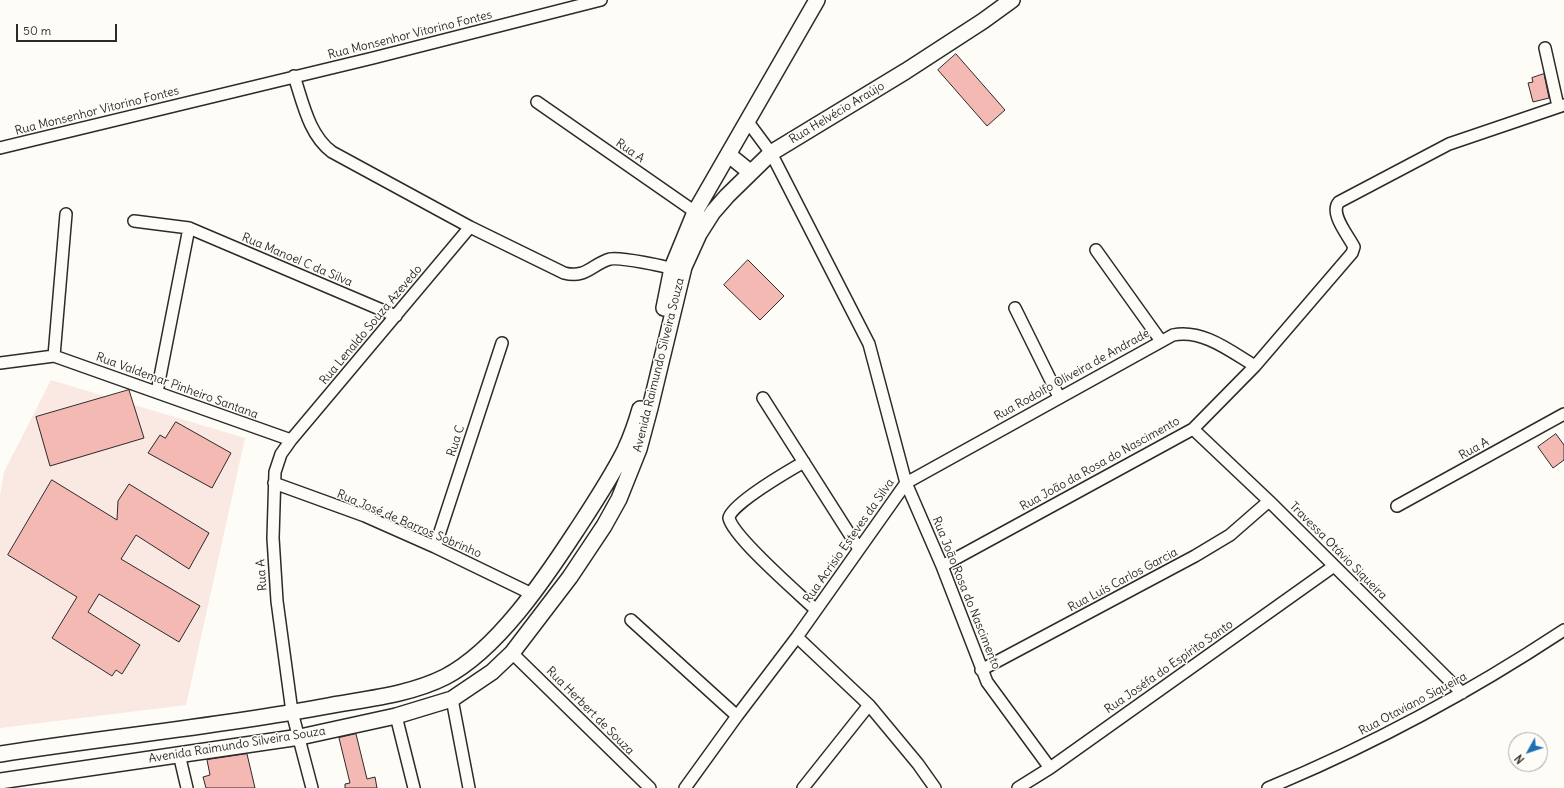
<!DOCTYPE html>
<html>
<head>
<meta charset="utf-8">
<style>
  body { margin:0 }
  #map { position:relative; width:1564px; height:788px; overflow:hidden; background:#fdfcf7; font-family:Delius,sans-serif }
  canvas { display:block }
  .north { position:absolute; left:1508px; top:732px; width:40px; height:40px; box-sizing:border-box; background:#fdfcf7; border:1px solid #a9a8a5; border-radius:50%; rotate:230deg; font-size:11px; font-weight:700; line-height:16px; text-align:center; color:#2b2b2b }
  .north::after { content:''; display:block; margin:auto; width:14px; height:18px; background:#1f6fb2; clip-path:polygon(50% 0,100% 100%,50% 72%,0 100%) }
  .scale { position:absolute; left:16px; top:24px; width:101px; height:18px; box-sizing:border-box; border:2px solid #2b2b2b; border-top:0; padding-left:5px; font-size:12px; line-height:14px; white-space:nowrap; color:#2b2b2b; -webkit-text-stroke:3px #fdfcf7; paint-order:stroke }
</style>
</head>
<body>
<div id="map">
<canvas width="1564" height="788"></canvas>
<div class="north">N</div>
<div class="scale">50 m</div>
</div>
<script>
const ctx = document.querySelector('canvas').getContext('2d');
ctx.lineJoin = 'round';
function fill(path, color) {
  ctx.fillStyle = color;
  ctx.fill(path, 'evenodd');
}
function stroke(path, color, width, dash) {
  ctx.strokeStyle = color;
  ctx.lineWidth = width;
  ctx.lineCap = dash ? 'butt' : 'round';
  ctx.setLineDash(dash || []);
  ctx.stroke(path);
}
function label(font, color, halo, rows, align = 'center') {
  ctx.font = font + ' Delius,sans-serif';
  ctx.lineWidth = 3;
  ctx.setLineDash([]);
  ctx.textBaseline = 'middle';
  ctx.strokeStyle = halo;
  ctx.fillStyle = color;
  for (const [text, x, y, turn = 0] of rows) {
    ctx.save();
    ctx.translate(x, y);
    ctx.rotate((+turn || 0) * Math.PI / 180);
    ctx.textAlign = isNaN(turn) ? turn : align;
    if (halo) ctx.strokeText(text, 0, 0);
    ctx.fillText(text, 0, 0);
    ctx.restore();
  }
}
const built = new Path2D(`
  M51 380 245 438 186 705 0 728V495L4 472Z`);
const building = new Path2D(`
  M956 54 1005 110 987 126 938 70Z
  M1544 74 1549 98 1533 102 1528 83 1533 82 1532 78Z
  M748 260 784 296 760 320 724 285Z
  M129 390 144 438 50 466 36 417Z
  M176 422 231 453 212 488 148 453 160 435 165 438Z
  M1556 434 1564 445V460L1553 468 1538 447Z
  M52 480 117 520 118 501 129 484 209 533 189 569 136 535 121 559 200 606 179 642 99 594 88 612 140 645 122 674 116 670 112 676 52 638 77 597 8 555Z
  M356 734 367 779 375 777 377 788H345V784L350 783 339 738Z
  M247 754 255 788H206L203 777 210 775 207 760Z`);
const street = new Path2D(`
  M1545 48 1558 106
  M294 76C303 103 309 135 332 152L470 227 564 273C586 279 592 264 610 259 620 257 667 266 678 271
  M537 102 701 216
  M0 148 373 58 601 0
  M134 221 189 228 396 316
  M1096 250 1161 341
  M1015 308 1059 397
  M54 356 66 214
  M0 363 54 356 291 440
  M157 392 189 228
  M763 398 859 549
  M1193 429 1269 501 1462 693
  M804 462C790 470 731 504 729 518 733 537 798 593 816 610
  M274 483 365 516 435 547 532 594
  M1397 506 1564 414
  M435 547 502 343
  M942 566 1193 429 1255 366 1352 253 1354 247C1348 235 1329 213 1339 202L1449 144 1564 105
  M631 620 737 716
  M797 637 869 705 918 764 935 788
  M512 653 650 788
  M981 670 1195 556 1230 535 1269 501
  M452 699 469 788
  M396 716 414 788
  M179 754 187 788
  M1050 768 987 682 942 566 906 483 1173 335C1203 329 1230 351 1255 366
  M312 788 292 712 277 601 273 538 275 472 281 454 291 440 470 227
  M685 788 737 716 797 637 906 483 869 344 771 153 748 122
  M803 788 869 705
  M1018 788 1050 768 1334 566
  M1268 788C1372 745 1470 692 1564 630`);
const secondary = new Path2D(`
  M729 155 750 172
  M664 308 672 268 695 212 817 0
  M0 754C107 737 215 727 322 707 362 699 407 696 445 677 497 650 544 580 576 531 593 505 611 478 625 450 631 437 636 423 640 409
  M0 781 300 737 396 716 452 699 492 672 512 653 570 577 604 526 619 499 639 449 650 408 684 267 699 234 713 212 727 196 771 153 906 71 983 21 1012 0`);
const streetNames = [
  ["Rua Monsenhor Vitorino Fontes",410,35,-14],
  ["Rua Monsenhor Vitorino Fontes",97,111,-14],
  ["Rua Helvécio Araújo",837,113,-31],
  ["Rua A",630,151,35],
  ["Rua Manoel C da Silva",297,260,23],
  ["Rua Lenaldo Souza Azevedo",371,325,-50],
  ["Avenida Raimundo Silveira Souza",659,365,-76],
  ["Rua Rodolfo Oliveira de Andrade",1072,375,-29],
  ["Rua Valdemar Pinheiro Santana",177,386,20],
  ["Rua C",456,441,-72],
  ["Rua A",1474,449,-29],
  ["Rua João da Rosa do Nascimento",1100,464,-29],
  ["Rua José de Barros Sobrinho",409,524,23],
  ["Rua Acrisio Esteves da Silva",849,541,-55],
  ["Travessa Otávio Siqueira",1338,551,45],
  ["Rua A",262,575,-94],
  ["Rua Luís Carlos Garcia",1123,580,-28],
  ["Rua João Rosa do Nascimento",966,593,68],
  ["Rua Joséfa do Espírito Santo",1169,667,-35],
  ["Rua Otaviano Siqueira",1413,704,-28],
  ["Rua Herbert de Souza",590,711,45],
  ["Avenida Raimundo Silveira Souza",237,745,-9]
];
fill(built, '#fae8e3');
fill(building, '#f4b9b3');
stroke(building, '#2b2b2b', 1);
stroke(street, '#2b2b2b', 14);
stroke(secondary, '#2b2b2b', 18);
stroke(street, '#fdfcf7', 11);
stroke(secondary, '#fdfcf7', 15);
label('12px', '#2b2b2b', '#fdfcf7', streetNames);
</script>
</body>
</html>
